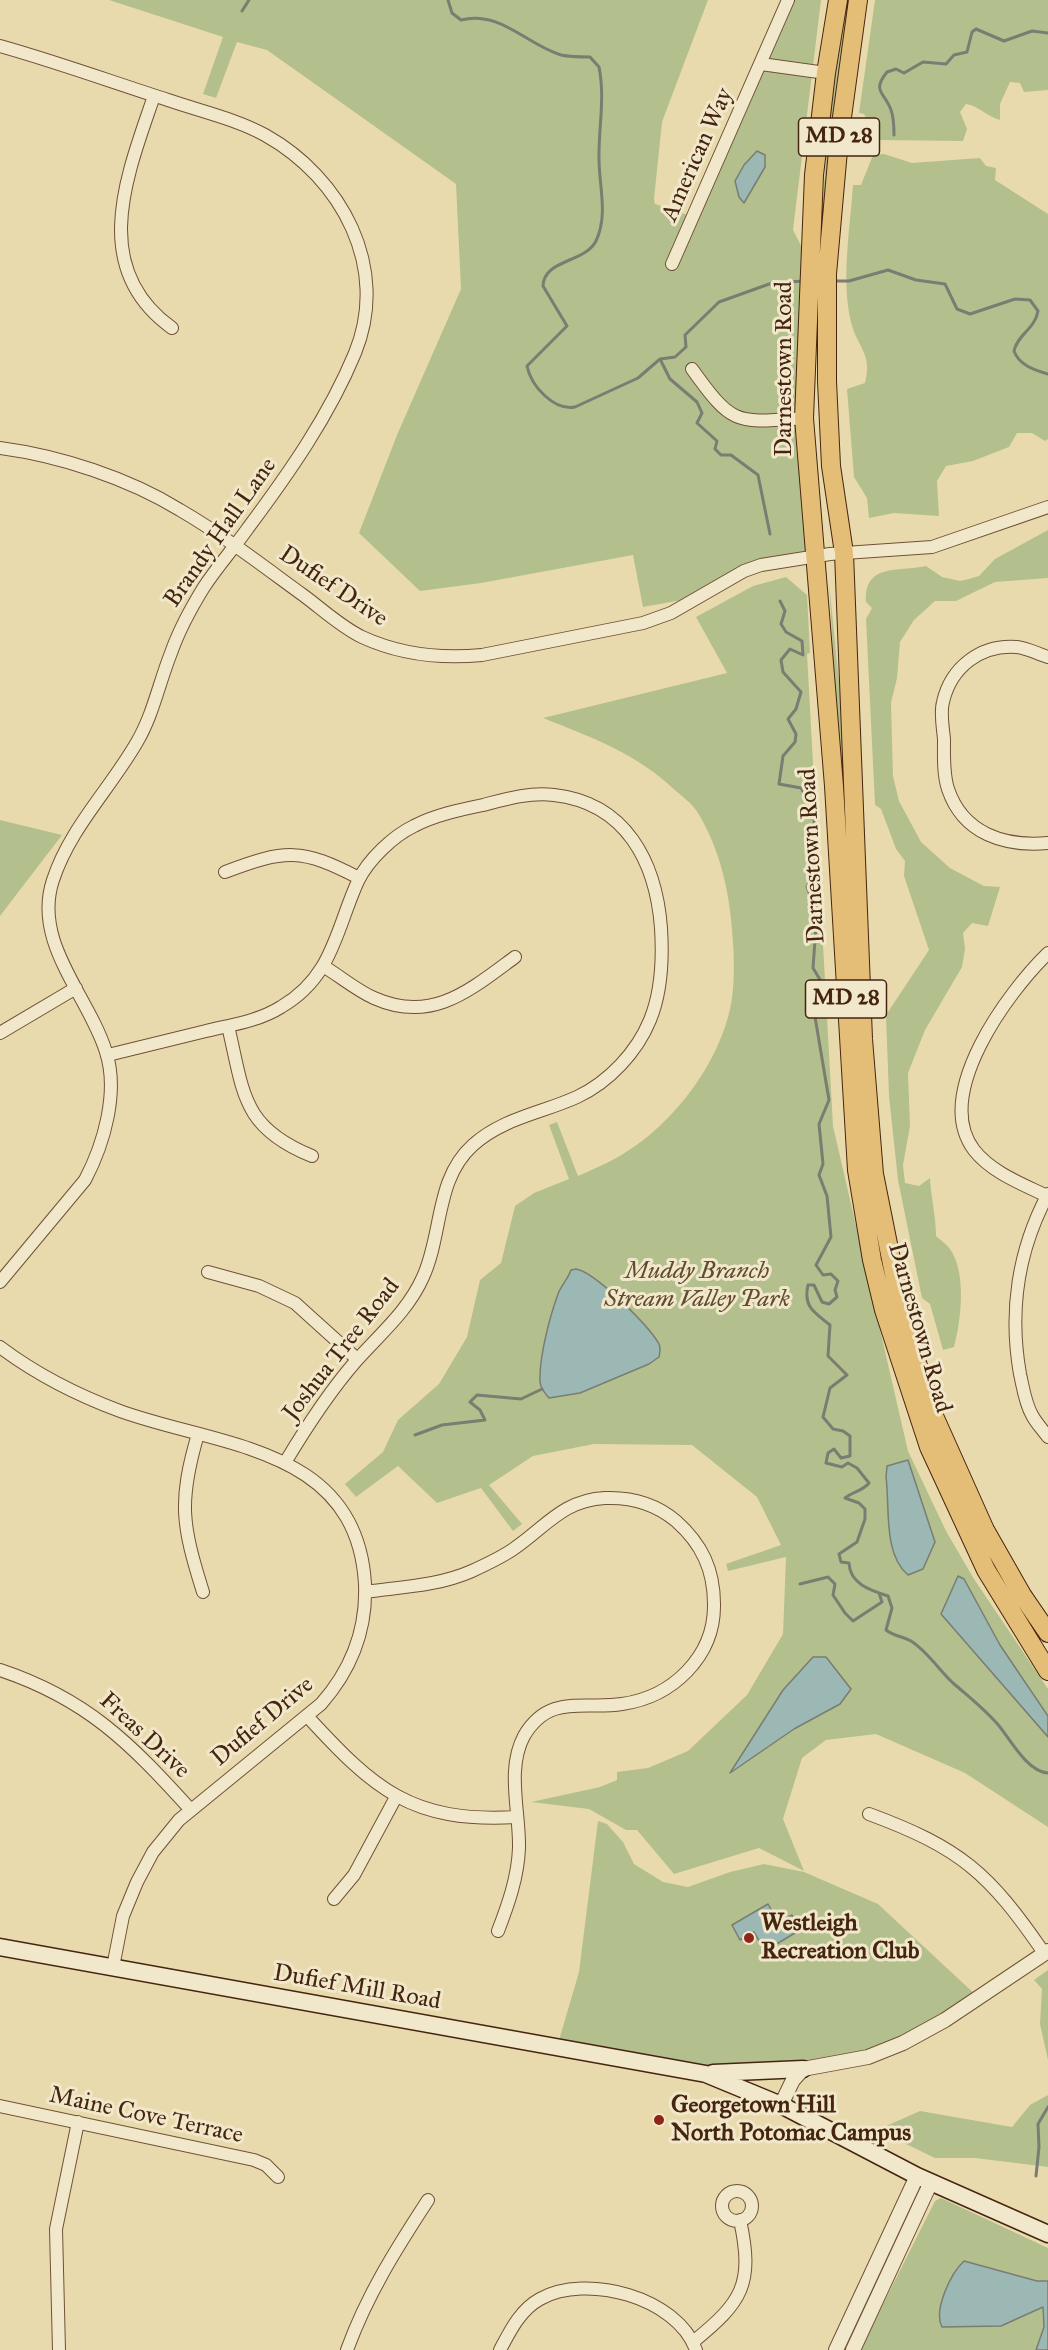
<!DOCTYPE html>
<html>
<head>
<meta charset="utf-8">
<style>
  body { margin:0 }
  canvas { display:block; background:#e9daad }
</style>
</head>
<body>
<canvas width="1048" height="2350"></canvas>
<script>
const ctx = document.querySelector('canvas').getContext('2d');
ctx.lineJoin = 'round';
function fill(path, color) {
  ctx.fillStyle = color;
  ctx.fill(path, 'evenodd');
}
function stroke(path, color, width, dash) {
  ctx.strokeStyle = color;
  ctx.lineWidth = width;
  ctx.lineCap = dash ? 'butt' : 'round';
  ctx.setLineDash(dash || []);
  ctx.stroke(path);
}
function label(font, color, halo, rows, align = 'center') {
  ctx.font = font + ' "IM FELL Great Primer",serif';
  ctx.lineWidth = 6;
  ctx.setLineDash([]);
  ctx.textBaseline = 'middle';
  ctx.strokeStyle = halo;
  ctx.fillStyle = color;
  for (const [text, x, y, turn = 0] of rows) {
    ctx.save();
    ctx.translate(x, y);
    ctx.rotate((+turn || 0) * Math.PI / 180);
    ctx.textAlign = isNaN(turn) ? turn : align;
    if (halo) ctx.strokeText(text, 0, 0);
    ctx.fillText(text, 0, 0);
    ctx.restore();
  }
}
const green = new Path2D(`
  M109 0H708L662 122 654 199 655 204 697 218 793 0H821L793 230 809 261 816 557 777 562 704 596 643 607 633 555 481 583 420 591 359 533 397 435 461 289 456 184 267 50 237 42 216 98 203 94 223 37Z
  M845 0H849L837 124 832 532C826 505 826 474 823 446 810 297 824 148 845 0Z
  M875 0H1048V90L1024 92 1020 83 1010 82 1000 104V120C986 116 979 106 966 104L960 112 967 129 963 141 878 140 864 114 859 113Z
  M884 154 912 163 980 158 986 166 996 168 995 180 1048 214V439L1045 441 1032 433H1017L1009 447 973 461 946 466 937 481 939 516 894 513 869 518 867 498 854 477 847 389 865 383C873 354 857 347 851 322 841 280 850 229 853 185H861L873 155Z
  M1048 530V578L995 582 956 601H935L914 620 900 642 897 678 891 703 893 776 899 801 921 842 950 868 984 886 1000 887 988 926 972 923 963 933 965 949 962 967 925 1030 908 1073 910 1126 903 1165 905 1183 919 1186 930 1178C931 1198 936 1216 936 1236 940 1240 947 1244 950 1249 967 1273 961 1321 954 1347L943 1350 930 1304 922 1298 898 1180 889 1096 886 1015 929 950 904 876 905 861 896 849 881 809 875 805 866 619 872 608 866 602C864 563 898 572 926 566L942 577 960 581 969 579 979 576 995 559Z
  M786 577 807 595 810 653 807 654 833 1126 908 1451 946 1531 974 1579 1048 1689V1827L965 1773 876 1734 826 1740 802 1758 783 1819 804 1871 759 1848 674 1874 637 1830H626L589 1809 531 1802 600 1787 617 1780V1772L648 1768 688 1751 747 1695 783 1634 786 1557 728 1571 726 1564 781 1545 757 1497 692 1445 594 1444 533 1456 489 1485 522 1524 513 1531 481 1488 437 1503 398 1466 356 1497 345 1484 383 1452 398 1420 439 1384 467 1337 480 1280 501 1263 515 1206 534 1193 569 1179 549 1125 557 1122 578 1176C593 1169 609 1163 623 1154 675 1123 723 1059 732 998 735 977 734 952 732 930 729 889 719 846 696 810 691 803 683 797 676 791 636 753 593 738 543 718L727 673 696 617 753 586Z
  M829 582 842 713 849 869 896 1318 876 1253 838 742Z
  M0 820 62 835 0 916Z
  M598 1821 607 1824 623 1842 634 1864 663 1882 688 1887 730 1872 764 1864 804 1872 878 1904 978 1997 868 2057 706 2074 557 2047 579 1972Z
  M1048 1970V2060L1040 2024 1042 1989 1034 1980Z
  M1048 2095V2167L975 2158H935L877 2130 920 2111 1012 2127 1030 2105Z
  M941 2198 1048 2248V2350H860L930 2211 935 2201Z`);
const water = new Path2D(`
  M757 151 765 155V167L744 203 739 197 735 181 744 165Z
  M576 1269C595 1272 649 1326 659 1344 661 1348 660 1352 659 1357L649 1364 580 1393 549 1398C543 1391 539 1386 540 1377 540 1354 550 1316 558 1294 560 1287 568 1279 571 1270Z
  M908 1460 935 1542 923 1569 908 1575C883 1554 890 1508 886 1477L887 1466Z
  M958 1576 964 1579 1000 1645 1048 1716V1737L941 1614Z
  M813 1657H826L851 1689 840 1704 794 1729 730 1773 783 1690Z
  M768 1904 778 1922 792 1915 800 1930 765 1951 754 1932 740 1940 732 1925Z
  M964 2261 1037 2281H1048V2350H1036L1044 2327 1043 2307 1001 2326 942 2327C933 2310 951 2273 964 2261Z`);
const stream = new Path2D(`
  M448 0 452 13 461 20C500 10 527 45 561 55 570 57 580 57 590 57L599 67C605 97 599 125 599 154 598 183 609 214 596 241 585 263 544 259 543 286L567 326 527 366C531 386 554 411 575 407L638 378 660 359 675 357 686 347 685 335 719 302 772 283 804 281
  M242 11 249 0
  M894 135C894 126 894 118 891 110 885 92 871 92 887 72L896 69 904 73 923 62 946 64 954 55 967 52 972 32 976 29 1004 41 1032 31 1048 33
  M832 281H849L888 270 916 280 945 284 957 309 970 314 1015 299 1030 300 1038 311C1035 329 1017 335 1014 351 1019 365 1034 370 1048 374
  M660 359 670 379 697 402 702 413 697 423 717 441 715 449 721 455H731L758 475 770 534
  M780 601 785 611 781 624 786 632 802 641 803 655 790 649 781 660 783 672 801 692 796 709 788 719 796 734 795 742 783 756 779 784 801 788 814 811 815 871 807 887 817 912 813 968 822 983 814 1011 829 1100 819 1124 823 1164 819 1175 827 1196 831 1237 816 1265 823 1275 831 1274 838 1281 835 1290 837 1297 829 1304 822 1302 814 1285H808C803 1307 814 1312 830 1325L828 1356 847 1375 830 1388 823 1417 833 1429 843 1431 850 1436V1456L841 1458 834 1449 828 1453 826 1463 842 1467 848 1463 857 1468 869 1483C863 1491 852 1492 845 1498L859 1503 865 1509V1519L857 1542 839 1554 841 1562 849 1563C850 1584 870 1590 888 1596L892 1608 886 1630C895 1637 903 1636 911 1641 927 1651 939 1670 953 1683 969 1697 986 1710 1000 1727 1011 1741 1028 1772 1048 1773
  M415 1435 442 1425 485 1420 480 1410 470 1402 477 1395 521 1399 542 1389
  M800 1584 828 1577 835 1584 833 1595 845 1613 853 1621 882 1602 879 1593
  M1036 2176 1039 2147 1038 2124 1048 2107`);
const minor = new Path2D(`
  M0 46C57 62 112 82 168 100 200 111 236 119 265 135 342 178 390 268 355 353 329 416 289 473 248 528 234 548 217 567 204 587 191 608 179 630 171 653 159 683 153 715 137 742 110 789 70 828 53 880 32 943 89 996 106 1052 119 1092 104 1144 85 1180L0 1282
  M761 64 826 73
  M154 96C127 175 88 268 172 328
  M672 264 788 0
  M692 369C733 426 735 423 804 418
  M0 448C60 456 128 478 180 510 223 535 263 566 303 595 322 609 341 627 362 637 401 655 440 659 482 655L643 623 671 613 744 571 761 565 830 554 932 547 1048 507
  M1048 657C1038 654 1027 648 1017 647 981 644 951 667 943 702 940 713 943 728 944 739 944 755 943 774 948 789 963 834 1005 847 1048 843
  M225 872C286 849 301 848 359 878
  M323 966C340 976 356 990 374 998 432 1024 470 990 515 957
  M228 1026C244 1093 241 1127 312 1156
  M0 1033 76 988
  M108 1055C140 1047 173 1039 206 1031 231 1025 259 1021 281 1007 333 977 336 929 358 881 368 860 393 836 414 826 435 815 459 810 483 805 506 799 529 792 554 795 626 803 656 862 661 928 663 959 662 991 650 1020 637 1052 609 1082 577 1097 542 1113 503 1118 473 1145 435 1179 443 1233 423 1277 408 1311 380 1334 356 1361 329 1392 307 1426 286 1461
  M1048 1194C1018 1250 1009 1312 1020 1374 1023 1387 1025 1403 1032 1415 1036 1423 1043 1430 1048 1437
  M1047 1196C1022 1184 991 1172 974 1150 932 1094 1008 992 1048 953
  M208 1272 259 1286 295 1303 357 1359
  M0 1347C36 1374 77 1395 120 1411 219 1447 357 1446 365 1584 367 1631 351 1670 321 1704L179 1820 153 1852 137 1882 123 1916 113 1967
  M198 1434C178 1502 182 1525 203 1592
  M365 1592C401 1587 438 1586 472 1571 485 1565 500 1558 512 1550 544 1529 562 1500 605 1498 631 1497 656 1504 676 1521 702 1544 714 1570 714 1604 715 1657 672 1697 622 1704 585 1710 549 1693 524 1736 506 1769 520 1813 519 1848 518 1877 508 1905 498 1931
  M0 1670C87 1699 130 1743 190 1809
  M307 1716C374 1789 411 1823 516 1817
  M869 1814C961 1848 989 1873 1044 1953
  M334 1899 354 1875 396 1797
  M0 2106 254 2160 266 2165 278 2177
  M722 2206a15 15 0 1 1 30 0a15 15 0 1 1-30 0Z
  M693 2342C742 2302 754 2285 740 2220
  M59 2350 56 2229 78 2122
  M347 2350C367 2295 396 2249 428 2200
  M500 2350C510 2331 520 2310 540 2299 586 2273 677 2297 696 2350`);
const tertiary = new Path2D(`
  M781 2105 793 2080 803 2069 868 2057 903 2043 945 2020 1048 1951
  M836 2350 917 2176
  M853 2350 931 2182`);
const secondary = new Path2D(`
  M0 1947 706 2074 781 2105 917 2176 1048 2234
  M713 2073 803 2069`);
const primary = new Path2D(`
  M838 0 826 73 814 175 804 418 834 786 857 1170 872 1260 884 1310 929 1447 986 1570 1048 1671
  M858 0 839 139 827 274V381L831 466 844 553 863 1039 874 1174 903 1319 934 1416 985 1530 1022 1595 1048 1633`);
const markers = [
  [749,1938,6,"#8f2418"],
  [659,2120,6,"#8f2418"]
];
const shields = [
  [839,137,81],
  [846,999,81]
];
const shieldNames = [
  ["MD 28",839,137],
  ["MD 28",846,999]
];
const streetNames = [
  ["American Way",698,155,-66],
  ["Darnestown Road",785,369,-90],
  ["Brandy Hall Lane",221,533,-55],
  ["Dufief Drive",333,587,34],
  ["Darnestown Road",813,856,-93],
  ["Darnestown Road",919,1328,74],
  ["Joshua Tree Road",342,1350,-52],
  ["Dufief Drive",263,1722,-40],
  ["Freas Drive",144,1736,43],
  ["Dufief Mill Road",357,1988,10],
  ["Maine Cove Terrace",146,2116,12]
];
const parkNames = [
  ["Muddy Branch",697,1272],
  ["Stream Valley Park",697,1300]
];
const poiNames = [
  ["Westleigh",761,1924],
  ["Recreation Club",761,1952],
  ["Georgetown Hill",671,2106],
  ["North Potomac Campus",671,2134]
];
fill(green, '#b3c08d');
fill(water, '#9bb8b4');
stroke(water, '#797d72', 1.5);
stroke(stream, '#797d72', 3);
stroke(minor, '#6f5237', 14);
stroke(tertiary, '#6f5237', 16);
stroke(secondary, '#462510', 19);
stroke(primary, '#462510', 20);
stroke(minor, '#f1e7ca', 12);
stroke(tertiary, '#f1e7ca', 14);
stroke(secondary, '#f1e7ca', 16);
stroke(primary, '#e4bd76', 18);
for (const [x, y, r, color] of markers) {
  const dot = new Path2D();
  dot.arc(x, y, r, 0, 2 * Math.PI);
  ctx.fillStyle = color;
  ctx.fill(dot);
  stroke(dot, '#f1e7ca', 2);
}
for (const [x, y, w] of shields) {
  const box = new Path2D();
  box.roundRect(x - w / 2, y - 19, w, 38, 4.5);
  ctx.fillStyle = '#f1e7ca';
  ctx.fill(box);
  stroke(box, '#462510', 1.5);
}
label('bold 22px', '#462510', null, shieldNames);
label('24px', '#462510', '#f1e7ca', streetNames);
label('italic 24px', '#614c2f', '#f1e7ca', parkNames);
label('bold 24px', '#462510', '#f1e7ca', poiNames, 'left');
</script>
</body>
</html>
